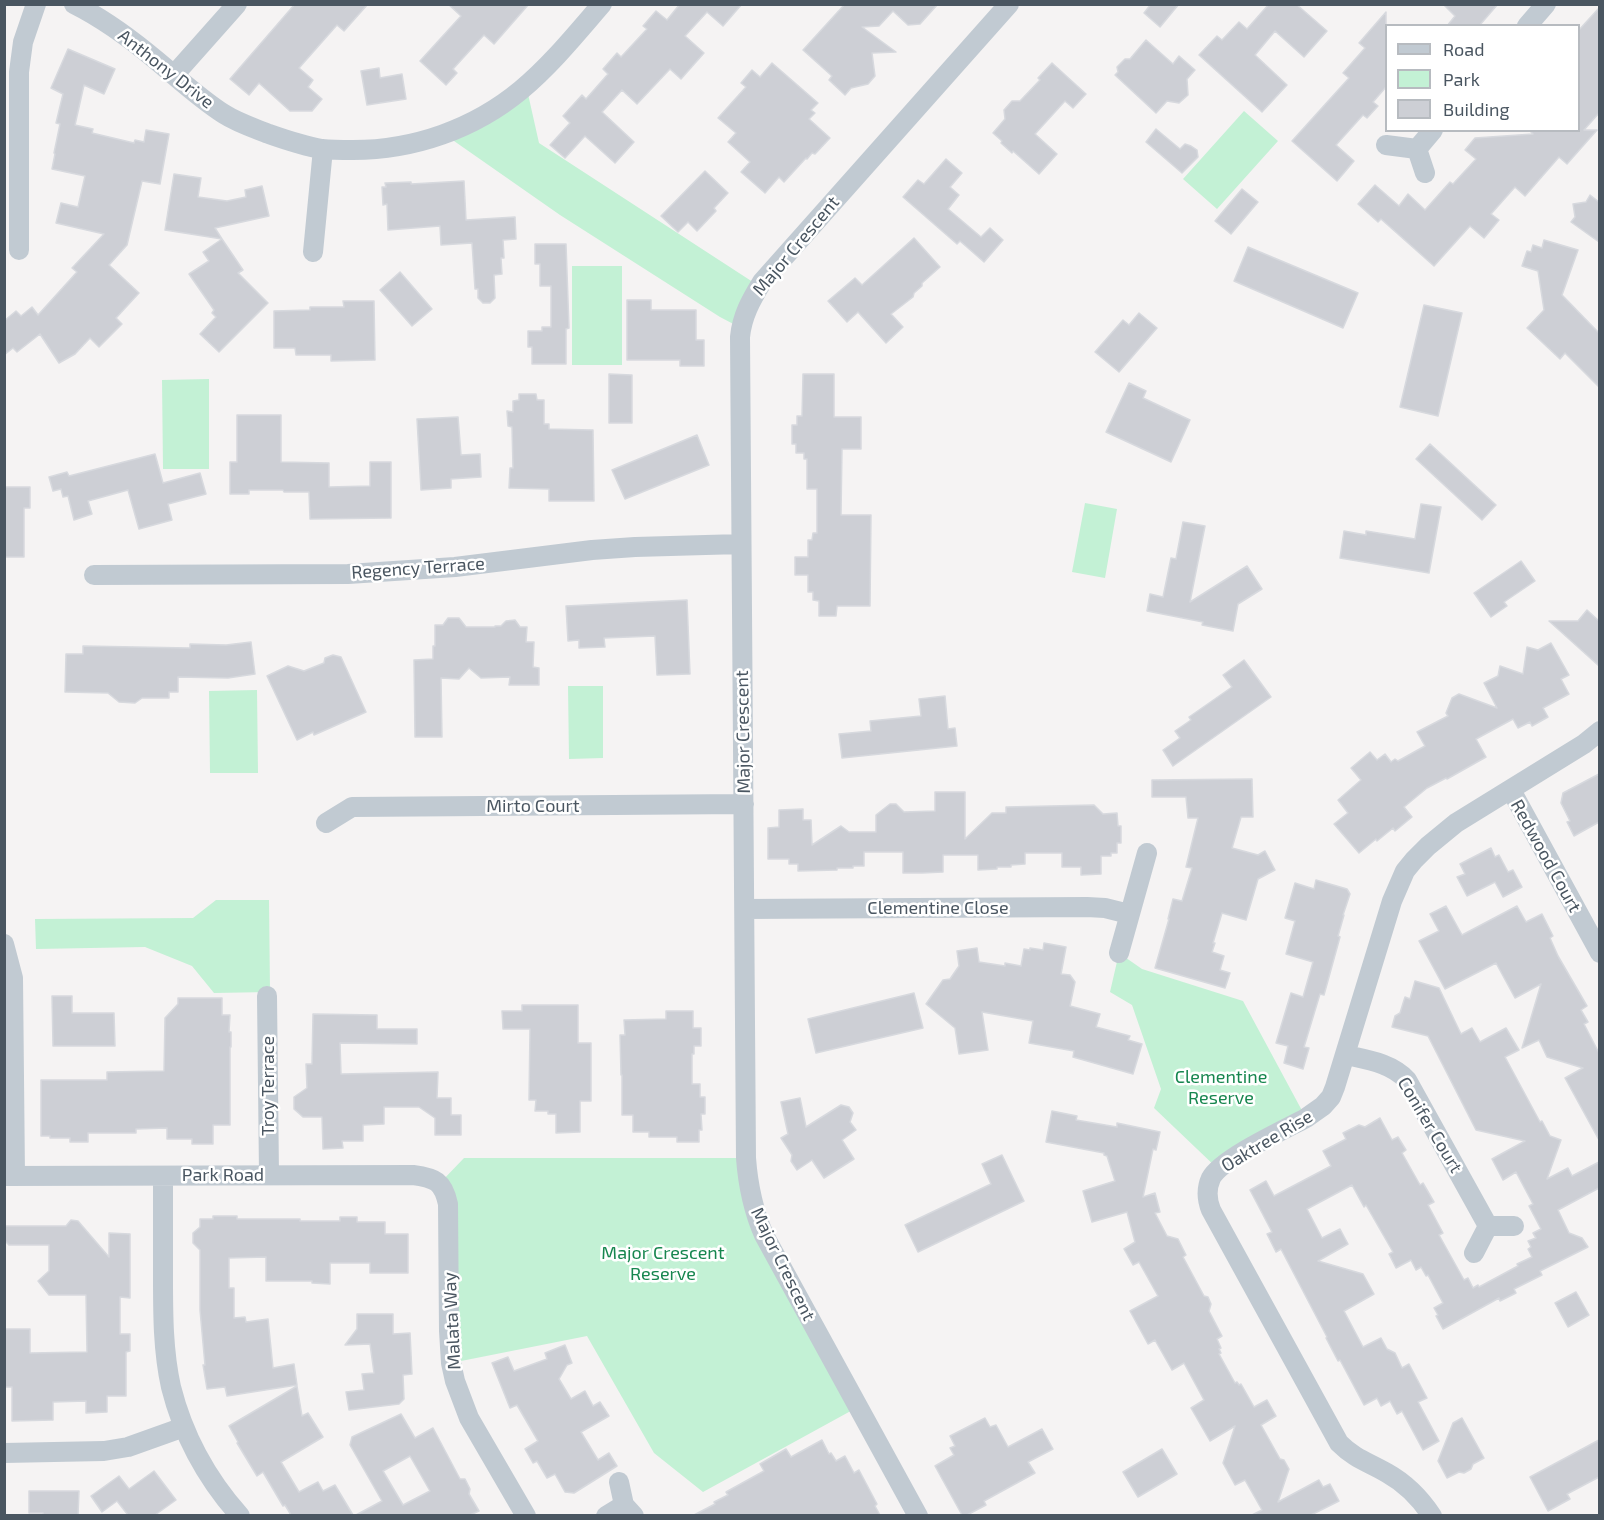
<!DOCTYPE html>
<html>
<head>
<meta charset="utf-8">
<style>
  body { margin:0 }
  #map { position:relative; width:1604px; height:1520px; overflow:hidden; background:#f5f3f3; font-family:"Exo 2",sans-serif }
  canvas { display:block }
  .frame { position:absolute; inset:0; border:6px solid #4a5661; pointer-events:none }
  .legend { position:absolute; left:1385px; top:24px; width:195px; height:108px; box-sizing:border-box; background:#fff; border:2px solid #b7bbc0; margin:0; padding:8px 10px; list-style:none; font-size:18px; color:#4a5661 }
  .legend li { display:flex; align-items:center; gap:12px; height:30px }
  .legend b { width:30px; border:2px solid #b7bbc0 }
</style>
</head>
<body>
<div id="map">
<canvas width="1604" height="1520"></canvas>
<div class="frame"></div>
<ul class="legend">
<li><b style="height:8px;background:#c1cad2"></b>Road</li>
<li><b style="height:16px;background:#c3f1d5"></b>Park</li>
<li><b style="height:16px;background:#cdcfd5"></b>Building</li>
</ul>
</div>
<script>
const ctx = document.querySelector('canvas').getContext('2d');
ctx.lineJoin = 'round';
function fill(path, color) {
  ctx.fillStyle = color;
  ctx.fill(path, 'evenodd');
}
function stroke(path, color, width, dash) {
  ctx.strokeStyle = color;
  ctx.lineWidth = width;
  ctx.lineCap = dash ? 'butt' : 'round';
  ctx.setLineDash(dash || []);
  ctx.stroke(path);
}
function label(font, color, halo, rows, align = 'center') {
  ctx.font = font + ' "Exo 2",sans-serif';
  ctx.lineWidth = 5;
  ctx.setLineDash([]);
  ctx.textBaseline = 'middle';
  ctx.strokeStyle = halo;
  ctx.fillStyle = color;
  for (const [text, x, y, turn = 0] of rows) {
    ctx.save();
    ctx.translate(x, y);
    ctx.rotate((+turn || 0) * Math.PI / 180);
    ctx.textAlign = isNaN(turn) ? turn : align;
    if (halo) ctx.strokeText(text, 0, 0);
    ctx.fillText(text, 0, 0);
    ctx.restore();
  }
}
const green = new Path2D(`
  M526 85 539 143 759 286 741 328 720 317 560 215 444 134Z
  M1244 111 1278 141 1217 209 1183 179Z
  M572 266H622V365H572Z
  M209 379V469H163L162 380Z
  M1085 503 1117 509 1105 578 1072 572Z
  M568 686H603V758L569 759Z
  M257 690 258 773H210L209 691Z
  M216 900H269L270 992 214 993 192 966 145 947 36 949 35 919 193 918Z
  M1119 953 1142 969 1243 1001 1306 1118 1218 1169 1154 1108 1161 1089 1132 1005 1110 992Z
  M464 1158H746L749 1189 858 1407 703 1492 654 1453 587 1336 451 1363 440 1183Z`);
const building = new Path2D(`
  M295 4H368L344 31 337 25 299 68 313 80 308 87 322 99 312 111H290L259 83 249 95 230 79Z
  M448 4H529L494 44 484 35 453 69 457 73 446 85 420 61 461 16Z
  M680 4H742L723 26 707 12 685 36 704 53 681 79 670 69 637 104 622 90 602 112 634 142 615 163 585 136 565 158 550 145 570 123 563 116 582 95 586 99 608 74 603 69 617 53 621 57 647 29 643 26 656 11 667 20Z
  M845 4H938L920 24 908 25 893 11 879 26 862 27 896 52 872 53 875 76 868 84 851 88 845 95 829 80 832 76 803 50Z
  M1151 4H1179L1160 27 1144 13Z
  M1269 4H1296L1327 31 1304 57 1275 31 1255 55 1287 85 1262 112 1199 55 1217 36 1222 40 1239 22 1247 29Z
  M1443 4H1498L1479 26H1447L1455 16Z
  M1599 8V113L1584 130H1597L1567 164 1559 157 1525 196 1515 187 1491 214 1499 220 1484 238 1470 226 1434 266 1381 219 1378 222 1358 204 1375 185 1399 206 1408 194 1425 210 1450 182 1453 184 1476 159 1465 150 1475 138 1533 134 1529 130H1578V31Z
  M1386 12V87L1373 102 1378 106 1367 118 1363 115 1336 145 1354 161 1337 181 1292 141 1349 78 1343 73 1365 48 1359 43Z
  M1146 40 1173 64 1179 56 1195 70 1187 79 1188 95 1179 103 1167 101 1156 113 1115 75 1118 72 1117 67 1125 59H1130Z
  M68 49 115 69 104 94 84 85 75 125 93 129 92 133 134 143 135 140 144 142 146 130 169 134 160 184 142 181 127 245 109 265 139 293 116 318 122 324 99 347 90 338 75 354 59 363 40 334 17 352 13 348 4 355V321L16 311 21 316 32 307 38 315 77 272 72 268 104 234 56 223 61 203 78 207 85 176 52 169 55 154 54 153 60 124 56 123 63 94 51 88Z
  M772 63 818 103 811 110 815 113 809 119 830 138 815 154 812 153 807 159 806 158 784 182 779 177 765 193 741 172 750 162 728 142 736 133 718 118 746 87 741 83 752 70 760 77Z
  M1052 63 1086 94 1073 108 1065 101 1035 134 1057 154 1039 174 1013 151 1012 153 1001 143 1002 141 993 133 1005 119 1004 110 1012 101H1020L1040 80 1038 78Z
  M379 68 380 78 402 74 406 99 367 105 361 71Z
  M1156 129 1180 149 1185 144 1191 146 1197 150 1198 157 1182 173 1146 142Z
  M946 159 962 173 950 187 959 195 948 209 981 237 990 228 1003 240 984 262 960 241 957 244 903 197 918 180 924 184Z
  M705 171 728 193 714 208 716 211 697 231 688 222 678 232 661 216Z
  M174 174 201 178 198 197 227 201 246 197 245 190 262 186 269 216 215 228 222 239 165 230Z
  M464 181 466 220 515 217 516 239 503 240 504 258H501L502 274 494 275 495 298 490 303H483L478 298V289H475L472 243 441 245 440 226 388 230 387 204 383 205 382 187H386L385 183 411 182V184Z
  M1242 189 1258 202 1231 234 1215 221Z
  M1590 195 1599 202V242L1571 222 1575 217 1573 204 1586 202Z
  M914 238 940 267 922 283V286L914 293 913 297 891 314 903 327 886 343 858 312 847 322 828 301 855 278 862 285Z
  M222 239 243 270 238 273 268 303 219 352 200 334 216 317 212 313 214 310 189 274 209 261 203 252Z
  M1544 240 1578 250 1562 295 1599 333V387L1565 353 1560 359 1527 328 1544 310 1538 271 1522 266 1527 251 1531 252 1533 245 1542 248Z
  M535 244H566L569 328 566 329V364H532V347H528V331H542V327H551V286H540V264H535Z
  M1248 247 1358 293 1343 328 1234 281Z
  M400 272 432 309 412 326 380 290Z
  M627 300H651V310H696V340H704V366H680V360H627Z
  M343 301H374L375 360 331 361V355H296L295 348H274V311L310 310V307H344Z
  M1424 305 1462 313 1438 416 1400 407Z
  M1139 313 1157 328 1119 372 1095 352 1123 320 1129 325Z
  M609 374 632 375V423H609Z
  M803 374H834V417H861V449H842L841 515H871L870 606H837L836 616H819V601L813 600V592H808V575H795V557H808V540H812L813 533H817V489H807V459H804V453H796V444H792V425H797V416H802Z
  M1129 383 1146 391 1143 398 1190 420 1171 462 1106 432Z
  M519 394H536L537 400H544V424H549V429L593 430 594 501H549V489L509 488 510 468H513L512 427 508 426 507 411 513 412V401L519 400Z
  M237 415H281V462L329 463V487L370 486V462H391V518L310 519 309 492H284L283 490H249V494H230V462H237Z
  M458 417 461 455 480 454 481 477 451 479V488L421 490 417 419Z
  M697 435 709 465 625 499 612 470Z
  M1430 444 1496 505 1482 520 1416 459Z
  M155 454 163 483 200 473 206 494 168 504 172 520 139 529 128 490 88 501 92 514 74 520 68 496 63 497 61 489 53 491 49 477 67 472 69 476Z
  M4 487H30V508H24V557H4Z
  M1421 504 1441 507 1429 573 1340 558 1344 531 1366 535V531L1415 539Z
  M1183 522 1205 526 1190 602 1247 566 1262 589 1238 604 1233 631 1202 625 1203 622 1147 611 1150 594 1163 597 1171 558 1176 559Z
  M1521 561 1535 581 1504 602 1507 606 1491 617 1474 593Z
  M687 600 690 674 657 675 655 636 604 638 605 647 579 648V640L568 641 566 606Z
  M1587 610 1599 621V666L1549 621H1578Z
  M448 618H459L466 627H495V626H501L506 621 515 620 520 627H527L526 642H534L533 667 539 668V685H509L510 677 481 678 469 668 459 679 441 678 442 737H415L414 660 433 659V646H435V625H443Z
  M251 642 255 674 228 678 178 677V692H169V698H142L135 703 119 702 108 693 65 692 66 654H83V646L190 648V644L226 645Z
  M1551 643 1569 675 1561 679 1569 694 1543 708 1548 717 1532 726 1530 722 1518 728 1513 719 1476 739 1486 757 1447 779 1446 778 1427 788 1404 807 1412 817 1395 831 1393 828 1377 841 1376 839 1359 853 1334 824 1348 813 1338 800 1361 780 1351 768 1370 752 1377 760 1385 754 1391 762 1395 759 1398 761 1425 746 1417 732 1448 716 1446 713 1452 698 1459 694 1497 708 1484 683 1498 676 1500 666 1523 674 1527 647 1538 650Z
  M333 655 341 657 366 712 314 735 313 732 297 740 267 676 288 666 304 671 324 663 325 658Z
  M1244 660 1271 697 1173 766 1163 750 1180 738 1175 731 1191 720 1189 717 1232 687 1223 675Z
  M945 696 948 729 955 728 957 746 842 758 839 734 871 731 870 721 921 716 919 699Z
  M1599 774V822L1574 836 1567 822 1570 821 1561 803 1563 793Z
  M1252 779 1253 817H1241L1232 848 1258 855 1265 851 1275 870 1258 879 1246 920 1222 913 1213 943H1215L1212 952 1224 956 1220 970 1230 973 1225 988 1155 968 1169 919H1168L1173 899 1182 901 1192 868 1186 867 1198 818H1188L1186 797H1152V780Z
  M935 792H965V839L992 813H1006V807L1094 805 1103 814 1117 813 1118 826H1121V843H1117V853H1111V856H1101V874L1081 875V867H1062V853H1025V864L1011 865V867H997V869L978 870V855H943V872L922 873H903V852H864V866H853V868H837V870L798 871V864H789V859H768V828L779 827V810L803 809V820H811L812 845 841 826 849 832H876V815L890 804H896L904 812 935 811Z
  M1491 848 1495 857 1499 855 1508 872 1513 870 1522 887 1503 897 1495 882 1467 896 1457 877 1465 874 1460 864Z
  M1316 880 1347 889 1350 894 1343 915H1344L1338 936 1340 937 1324 995 1320 994 1304 1047 1309 1048 1303 1069 1284 1063 1288 1046 1276 1043 1291 993 1303 997 1313 962 1286 954 1295 921 1285 918 1295 883 1314 889Z
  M1446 906 1462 935 1517 906 1526 922 1542 914 1553 936 1550 938 1558 956 1587 1006 1581 1010 1588 1022 1584 1024 1599 1053V1140L1565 1078 1583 1068 1547 1057 1539 1040 1522 1048 1541 984 1515 998 1496 963 1445 989 1419 941 1439 931 1430 914Z
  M1044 943 1066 947 1061 974 1070 975 1075 982 1070 1006 1100 1014 1096 1027 1130 1036 1128 1040 1142 1044 1133 1074 1073 1057 1074 1051 1029 1043 1033 1021 982 1012 988 1050 959 1054 955 1028 926 1004 943 980 950 979 959 966 957 951 977 948 979 962 1005 966V963L1021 966 1024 949 1030 950V948L1043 950Z
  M1415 981 1439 988 1461 1034 1472 1028 1480 1042 1506 1028 1519 1050 1505 1057 1540 1122 1542 1121 1550 1136 1561 1140 1547 1179 1568 1168 1572 1176 1599 1162V1188L1558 1210 1569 1233 1582 1238 1588 1247 1540 1271 1542 1275 1514 1289 1516 1293 1500 1301 1499 1298 1443 1329 1436 1316 1438 1315 1434 1308 1443 1303 1428 1275 1426 1276 1421 1267 1416 1270 1411 1260 1396 1268 1389 1254 1393 1252 1366 1205 1364 1207 1352 1185 1307 1209 1322 1238 1340 1229 1348 1244 1318 1261 1363 1274 1374 1294 1344 1311 1363 1347 1381 1338 1387 1349 1395 1353 1402 1368 1409 1364 1427 1398 1418 1402 1439 1441 1423 1450 1402 1411 1397 1414 1390 1401 1381 1406 1377 1398 1364 1405 1340 1360 1338 1361 1326 1338 1327 1337 1281 1249 1276 1252 1267 1234 1272 1232 1250 1190 1266 1181 1274 1196 1331 1166 1323 1151 1346 1139 1343 1133 1359 1125 1365 1127 1380 1118 1392 1140 1398 1137 1406 1150 1402 1153 1420 1185 1423 1183 1434 1202 1428 1205 1443 1233 1439 1235 1464 1280 1468 1278 1473 1288 1478 1285 1479 1287 1518 1266 1517 1264 1532 1257 1528 1249 1531 1247 1528 1241 1536 1238 1533 1233 1541 1229 1529 1206 1533 1204 1516 1172 1503 1180 1492 1159 1525 1141 1476 1130 1428 1036 1392 1027 1395 1016 1400 1013 1405 997 1410 999Z
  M914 993 923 1028 816 1053 808 1019Z
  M52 996H72V1013H114L115 1046H53Z
  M178 998H222V1015H230L229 1032H231V1047H230V1125H213V1144H192V1139H167V1128L136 1129V1133H88V1142H70V1138H50V1136H41V1080H107V1072L164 1071 165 1018 178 1004Z
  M522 1005H578V1043H591V1101H580V1132L556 1133V1114H548V1111H535L536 1100H529L530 1029H503L502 1011H522Z
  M666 1011H693V1028H701V1046H694V1054H692V1084H700V1097H705V1114H701L702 1130H699V1142H677V1137H649V1132H633V1115H622V1075H621L620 1035H625L624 1020 666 1019Z
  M313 1014 377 1015V1029H417V1044L340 1043 341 1074 438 1072 437 1098H451V1115H461V1135H435V1118L419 1107H384V1124L363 1125V1141H342L343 1148 323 1149 322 1117H303L294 1109V1097L307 1088 306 1064H312Z
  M800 1098 806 1127 841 1105 849 1107 853 1113 850 1122 856 1130 842 1140 854 1159 824 1178 812 1160 797 1170 791 1161 792 1155 781 1138 788 1134 781 1102Z
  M1052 1111 1077 1116 1076 1120 1117 1127V1123L1160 1132 1156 1150 1153 1149 1143 1197 1155 1193 1160 1212 1155 1213 1167 1236 1178 1239 1186 1255 1183 1257 1204 1296 1208 1297 1211 1304 1209 1311 1222 1336 1217 1339 1221 1348 1219 1349 1221 1353 1219 1354 1235 1383 1237 1382 1239 1385 1241 1384 1254 1407 1267 1400 1276 1416 1261 1425 1280 1459 1284 1460 1289 1469 1278 1502 1319 1480 1323 1487 1330 1484 1339 1501 1311 1515H1252L1262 1510 1245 1480 1235 1485 1223 1463 1235 1426 1210 1441 1191 1408 1204 1400 1184 1363 1172 1370 1155 1340 1148 1344 1130 1311 1158 1296 1139 1262 1133 1265 1124 1249 1135 1242 1127 1212 1092 1222 1083 1191 1115 1181 1107 1156 1104 1155V1153L1046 1142Z
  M1002 1155 1024 1201 918 1252 905 1225 991 1184 982 1164Z
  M213 1216H237V1219H300V1221H340V1217H357V1222H385V1234H408V1273H370V1263H330V1284L312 1283V1281H266V1257L229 1258V1288H234V1318L245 1317 246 1322 268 1319 273 1368 294 1364 297 1385 227 1396 225 1387 207 1389 203 1365H205L200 1310V1250L193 1243V1233L200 1227V1219H213Z
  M71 1220 78 1221 109 1257V1233L130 1234V1298L120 1297V1334H130V1351L126 1352V1396H107V1412L86 1413V1401L53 1402V1420L12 1421V1387H4V1329H30V1353L87 1352 86 1295H49L38 1281 49 1271V1245H9L4 1240V1226H66Z
  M1576 1292 1589 1315 1568 1327 1555 1303Z
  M357 1314H393V1334L410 1333 412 1374 403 1375 404 1399 399 1404 349 1410 346 1392 364 1390 362 1374 374 1373 370 1344 345 1345 357 1329Z
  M565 1345 572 1363 567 1365 559 1379 571 1399 585 1391 593 1406 600 1402 609 1416 581 1432 598 1460 609 1453 617 1466 574 1493 565 1492 555 1474 547 1478 537 1461 533 1463 525 1449 538 1441 517 1405 510 1408 492 1363 508 1357 514 1371 547 1359 545 1353Z
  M297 1386 302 1416 308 1413 323 1437 281 1462 299 1492 318 1482 323 1491 335 1485 353 1515H291L285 1505 283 1506 263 1472 257 1476 237 1443 238 1442 229 1426Z
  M401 1414 415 1438 433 1428 460 1479H465L470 1489 469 1494 479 1511 470 1515H356L382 1501 350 1445 352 1437ZM410 1456 430 1491 403 1505 383 1471Z
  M985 1418 990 1427 996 1425 1008 1447 1042 1429 1053 1449 1028 1462 1035 1473 984 1501 986 1505 967 1515H962L935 1466 954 1455 950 1448 955 1446 950 1436Z
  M1462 1418 1484 1458 1473 1464 1471 1469 1464 1473 1459 1472 1447 1478 1438 1461 1453 1423Z
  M822 1440 829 1454 831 1453 836 1461 845 1456 854 1473 859 1470 877 1504 875 1506 880 1515H694L715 1504 714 1502 728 1495 726 1492 764 1471 760 1464 786 1449 791 1457Z
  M1599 1440V1477L1567 1494 1570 1499 1548 1511 1530 1477Z
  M1162 1449 1177 1474 1138 1497 1123 1472Z
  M154 1471 176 1500 155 1515H128L117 1501 102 1512 91 1496 119 1476 129 1489Z
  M29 1491H79L78 1515H43V1513H29Z`);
const minor = new Path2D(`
  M74 4C104 19 131 39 156 60 179 79 199 98 224 114 238 123 254 128 269 134 286 140 304 146 322 149 332 150 343 150 353 150 414 150 474 129 521 90 551 65 576 34 602 4
  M1527 26 1546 4
  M174 75 237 4
  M1386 145 1417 149 1425 173
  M1417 149 1433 130
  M19 250V72L23 42 36 4
  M313 252 323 149
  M94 575 348 574 455 567 592 550 635 547 741 544
  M1511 790 1600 953
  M326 823 352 807 744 804
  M745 909 1087 907 1105 908 1129 914
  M4 944 13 978 15 1176
  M1119 953 1147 853
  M267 996 269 1175
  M1346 1055C1368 1060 1391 1063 1407 1080L1488 1226
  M4 1176 413 1175C435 1178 443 1181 448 1204L449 1331 451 1363 455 1381 469 1418 526 1516
  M163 1176C163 1210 163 1243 163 1277 163 1314 163 1351 171 1387 183 1435 207 1479 240 1516
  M1474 1253 1488 1226H1514
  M4 1453 104 1451 128 1447 184 1427
  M619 1482 624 1505 634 1516
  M606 1516 624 1505
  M918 1516 764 1235C753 1210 748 1185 746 1158L740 337C742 316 751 300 762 282L1009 4
  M1432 1516C1420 1498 1405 1483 1387 1473 1368 1462 1355 1459 1339 1443L1211 1210C1207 1200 1206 1189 1211 1178 1222 1158 1284 1130 1306 1118L1323 1106 1331 1097 1335 1087 1392 901 1405 871 1414 860 1428 846 1456 823 1584 744 1600 731`);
const streetNames = [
  ["Anthony Drive",166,69,38],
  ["Major Crescent",796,246,-50],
  ["Regency Terrace",418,568,-4],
  ["Major Crescent",743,732,-91],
  ["Mirto Court",533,806],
  ["Redwood Court",1546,856,61],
  ["Clementine Close",938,908],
  ["Troy Terrace",268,1086,-90],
  ["Conifer Court",1430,1125,59],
  ["Oaktree Rise",1267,1141,-31],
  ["Park Road",223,1175],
  ["Major Crescent",783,1264,64],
  ["Malata Way",452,1321,-93]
];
const parkNames = [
  ["Clementine",1221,1077],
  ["Reserve",1221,1098],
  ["Major Crescent",663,1253],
  ["Reserve",663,1274]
];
fill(green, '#c3f1d5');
fill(building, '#cdcfd5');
stroke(building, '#d7d9de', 1.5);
stroke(minor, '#c1cad2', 20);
label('18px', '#4a5661', '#fff', streetNames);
label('18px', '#17864f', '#fff', parkNames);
</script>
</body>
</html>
